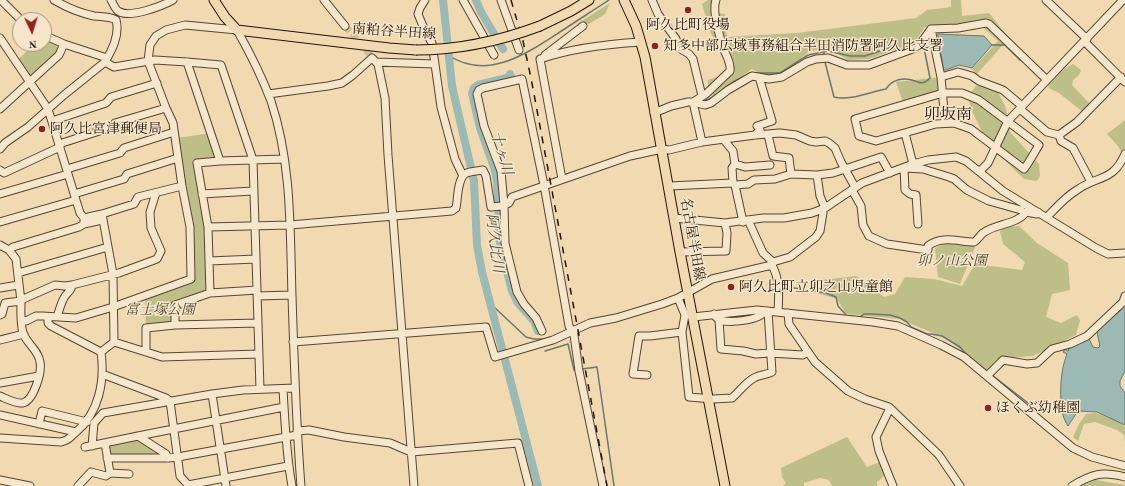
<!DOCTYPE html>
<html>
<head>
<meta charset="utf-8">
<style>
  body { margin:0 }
  #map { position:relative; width:1125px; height:486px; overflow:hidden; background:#f1d9b1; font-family:"Old Standard TT",serif }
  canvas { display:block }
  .north { position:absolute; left:12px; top:12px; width:40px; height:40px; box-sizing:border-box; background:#f6e6cc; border:1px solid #a2927e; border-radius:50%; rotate:176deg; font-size:11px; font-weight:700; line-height:16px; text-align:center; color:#241409 }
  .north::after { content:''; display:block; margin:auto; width:14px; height:18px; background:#8f2418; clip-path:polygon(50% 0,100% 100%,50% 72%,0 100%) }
</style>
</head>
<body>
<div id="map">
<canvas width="1125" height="486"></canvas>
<div class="north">N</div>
</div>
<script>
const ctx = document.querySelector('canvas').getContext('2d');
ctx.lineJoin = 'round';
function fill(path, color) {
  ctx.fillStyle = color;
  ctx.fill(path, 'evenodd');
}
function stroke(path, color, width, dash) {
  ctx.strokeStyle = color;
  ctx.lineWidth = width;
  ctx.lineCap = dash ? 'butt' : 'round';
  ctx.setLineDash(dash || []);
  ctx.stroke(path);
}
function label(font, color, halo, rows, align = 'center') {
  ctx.font = font + ' "Old Standard TT","Noto Serif JP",serif';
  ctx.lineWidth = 3;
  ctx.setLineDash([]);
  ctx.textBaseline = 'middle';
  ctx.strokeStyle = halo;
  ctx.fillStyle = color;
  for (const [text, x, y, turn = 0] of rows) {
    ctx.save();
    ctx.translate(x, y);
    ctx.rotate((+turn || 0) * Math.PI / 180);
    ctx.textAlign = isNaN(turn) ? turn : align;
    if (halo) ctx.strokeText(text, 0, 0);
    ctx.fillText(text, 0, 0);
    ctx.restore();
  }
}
const green = new Path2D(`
  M708 0H713L716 13 725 14 727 37 797 33 916 18 927 10 951 7V0H961L962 16 989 13 1009 38 977 74 972 69 998 41 978 23 925 27 914 43 869 59 848 60 830 49 809 51 791 68 776 76 762 75 752 69 719 94 711 96 708 90V80L725 74 733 64 721 50 711 34 702 4Z
  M610 3 605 14 589 24H577Z
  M44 35 64 44 59 55 29 83 15 62 35 44H44Z
  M1073 64 1081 70 1079 75 1073 80 1072 85 1091 105 1083 112 1059 93 1049 88 1048 84 1061 71Z
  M941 77 943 93 904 105 896 82Z
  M988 85 998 92 1006 108 1010 132 1039 164 1040 176 1037 181 1024 179 988 144 970 107 969 95 976 86Z
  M1125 120V149L1122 154 1118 146 1107 134Z
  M211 133 220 161 197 163 208 227 210 293 175 305V325L146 328 145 299 195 281 193 231 177 138Z
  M1019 226 1037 243 1068 263 1070 290 1052 294 1046 317 1061 323 1077 315 1080 320 1076 335 1033 356 997 359 985 371 949 340 900 319 846 314 837 299 817 293 814 281 856 276 884 297 895 294 905 277 934 279 962 286 975 264 1022 270 1025 262 1003 244 1000 231 1005 227Z
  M945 244 976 245 960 284 938 277 935 248Z
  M1096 413 1120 422 1125 427V443L1124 435 1117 430 1095 422 1084 424 1078 441 1073 437 1079 424 1086 414Z
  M138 436 166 454 107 458 105 443Z
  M847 437 867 467 880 462 884 476 877 482V486H832L829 480 820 478 804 483V486H783L786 483 782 477 781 468Z
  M1096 480 1125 485V486H1079L1085 482Z`);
const water = new Path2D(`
  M938 34 984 36 992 45 972 68 959 65 946 70H944Z
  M1124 308H1125V371L1120 381V386L1125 393V425L1097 412 1078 411 1068 426C1066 423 1064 419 1063 415 1059 396 1060 371 1067 354L1063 352 1065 349 1068 351 1069 348 1089 339 1093 347 1098 348 1100 346 1097 332 1107 322Z`);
const stream = new Path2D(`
  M992 45H1005L1020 60 1023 61
  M824 52V56
  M448 55C488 82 529 52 563 30 578 20 594 10 609 0
  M825 62 834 97C851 101 869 92 886 89 892 79 904 77 915 81 919 82 921 84 925 82 927 81 929 79 930 78L924 48 932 47
  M704 101 711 98 733 82 751 73H780L808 55 828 51 850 56H865L895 46
  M781 284 788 287 826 293 836 297 838 306 847 316 860 317 864 314H870L890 315 900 318 907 322 911 327 927 334H931L942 336 960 347 966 354 987 371
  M490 306 494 307 526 337 534 339H546
  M545 351 568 344 574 370H576
  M582 369 597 367 614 486
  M992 375 1028 403 1046 401`);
const river = new Path2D(`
  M443 0 452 86 474 181 477 245 482 272 538 486
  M476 0 481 12 503 49
  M510 74 511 77 478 85 474 88 472 93 480 128 495 170 497 181 500 243 512 291 518 303 534 321 538 331`);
const minorTunnel = new Path2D(`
  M345 26 365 48 372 58`);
const minor = new Path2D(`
  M1 0 21 20
  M54 0C66 7 80 13 94 16 101 17 109 16 116 20 120 35 112 50 105 62
  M111 0C113 3 115 9 118 11 129 19 162 6 173 0
  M324 0 345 26
  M425 0 420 8 418 14 425 31 432 43 441 107 455 159 463 176
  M463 0 494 55
  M501 0 519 50
  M652 0 658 14 676 39 679 48 689 54 693 59 702 96
  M1046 0 1087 39
  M931 29 941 77 945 122
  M44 35 64 44 107 58
  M0 38 48 109 80 213 84 218V224L79 227 13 247 9 250
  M1084 41 1125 82
  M545 55 583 26
  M187 62 220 161
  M376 62 434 64
  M941 77 958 72 972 76 979 81 1003 90 1022 106
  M943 93H962L979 100 1039 145C1034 153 1030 161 1024 169L971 129 954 123 936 124 876 141 859 136 855 119Z
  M268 94 328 86 342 83 353 75 372 58 378 64 379 69 385 98 388 155 414 486
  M693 102 706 94 730 71C731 63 727 57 724 50 720 38 712 11 716 0
  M693 102 702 142
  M0 109 59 55 64 44
  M1020 109 1047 132 1059 135 1077 122 1121 77
  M654 113 671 106 688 102H693L705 105 711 103 728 90 752 76 769 79 782 77 807 62 816 59 828 58 847 65H869L918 47 931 29 958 28 986 23 989 24 1047 80
  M52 121 106 103 111 97 157 83
  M905 133 913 164
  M755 135 760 130 757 126 772 121 759 77
  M768 135 773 156 789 158 791 174
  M1059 135 1061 141 1073 148 1091 182
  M724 140 733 151 735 164 745 167 770 165
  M59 144 112 127 115 123 166 108
  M0 149 5 143 28 127 64 95 105 62 114 67 155 60 187 62 221 65 253 160 260 389
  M904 168 905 190 910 194 916 195 918 224
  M905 168 923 169 949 177 954 179 967 190 989 201 1021 210
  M67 169 120 153 124 148 174 132
  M0 170 4 173 60 147
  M980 171 988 163 1008 121 1123 0
  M817 175 833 173 881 157 890 173
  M562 179 540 59C572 48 607 44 641 42
  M733 183 732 168 735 164
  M669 186 733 183 735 185
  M852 190 861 206 863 225 869 236 887 244 928 250V246C941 235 960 242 974 242 978 240 980 235 983 233 996 223 1017 225 1026 212L1037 214 1038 212
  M0 194 68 174
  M74 194 124 179 127 174 178 158
  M202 194 253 191
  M102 214 113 274 114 342
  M1047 217C1056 208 1065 197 1077 190 1098 175 1113 182 1125 154
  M84 218 102 214 134 204 138 197 182 186
  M674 218 725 223 763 218H784L812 213 825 208 862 183 913 164 928 160 956 157 966 161 1003 191 1096 248 1108 254 1125 253
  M748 220 763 253 773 262 790 257 816 237 820 231 823 213 822 209
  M0 222 76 200
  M743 222 735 185 748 184 754 180 775 179 791 174 817 175 820 196 825 208
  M84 224 102 220
  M208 227 290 225 452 211 456 208C458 199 457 180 465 174 469 171 478 171 483 170L486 176 491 207 502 206 509 203 512 197 630 156 662 149 669 150 702 142 755 135 780 133 796 135 810 141 816 142 825 141 829 143 835 148 841 162 855 187
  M0 245 9 250 16 259 21 301 5 303 2 314 0 315
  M680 252 726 251 727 233 725 223
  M209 261 256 259
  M772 265C780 280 779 295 778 312
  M18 273 108 247
  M0 288 18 285
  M210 293 208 227 197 163 220 161 284 159
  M257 296 292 295
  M678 298 685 315 682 332 689 397 713 399 732 398C739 392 746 382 754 378 759 375 766 375 772 372L768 311
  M788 313 789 324 815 362 848 391 865 399 889 407 939 455 960 486
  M714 314 715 316 719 320 721 349 743 351 756 354 770 353 803 355 808 352
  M48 317V323L51 326 101 352
  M57 317C59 311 61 303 64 298 66 293 72 291 72 285
  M693 317 757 310 873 322 898 326 941 345 964 357 1073 448 1092 457 1125 466
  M22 320 26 321 36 316H42L76 318 113 307 191 279 190 227 182 186 173 123 166 108 148 61 150 45 156 36 166 30 185 25 237 30C250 53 262 77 271 101 292 164 290 231 292 296 294 359 296 423 301 486
  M719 320C730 323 759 321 765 311
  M175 325V305L210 293 257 290
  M542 331 536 318 524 304 517 292 505 243 504 205 501 171 484 126 477 94 479 90 483 88 522 79 544 185 569 326 574 335 579 371 603 486
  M0 340 24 334
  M114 342 162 357 259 354
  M293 342 486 327 495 357 553 340 590 323 616 318 662 304 678 298 712 279 772 265 773 262
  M101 352 114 342
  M146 352V328L175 325 258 323
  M102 374 166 398 170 401
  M647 375 633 374 639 336H650L682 332
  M987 376 1003 360 1027 364 1037 363 1052 349 1070 344 1087 336 1123 302 1125 296
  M0 383 39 376
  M283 389C285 422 286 454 292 486
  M212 394 226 486
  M0 396C7 399 16 404 23 403 34 400 42 372 40 362 39 351 27 344 23 333 20 323 21 310 21 300L55 285 65 286 72 285 119 273 157 259 161 251 151 228 150 212 156 193
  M170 401 180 476 189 486
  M890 408 876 437 879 451 893 486
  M0 415 76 432
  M39 424 42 411 87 422
  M297 431 309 430 344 437 390 443 411 452 518 443 529 486
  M138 436 284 407
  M0 438 61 442C70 440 70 437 76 432 99 413 105 381 101 352
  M92 446 94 423 103 413 212 394 243 390 295 388
  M85 447 138 436 166 454 168 458
  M107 458H168L178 457 297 435
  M110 473 129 474
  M0 480 30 486
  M188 485 288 466
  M78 486 91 472 106 476 110 473 105 443
  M1072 486C1092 474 1102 471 1125 477`);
const major = new Path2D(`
  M214 0 225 17 237 30 389 48 416 50
  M624 0 636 26 645 57 680 252 725 486
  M540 26 571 11 589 0`);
const rail = new Path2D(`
  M511 0 523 41 531 78 607 486`);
const majorBridge = new Path2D(`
  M416 50C459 50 500 41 540 26`);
const markers = [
  [688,10,4,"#8f2418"],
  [655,46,4,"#8f2418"],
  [42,129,4,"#8f2418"],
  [731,287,4,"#8f2418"],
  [988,408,4,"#8f2418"]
];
const poiNames = [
  ["阿久比町役場",688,25,"center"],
  ["知多中部広域事務組合半田消防署阿久比支署",663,46],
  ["阿久比宮津郵便局",50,129],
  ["阿久比町立卯之山児童館",739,287],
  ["ほくぶ幼稚園",996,408]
];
const streetNames = [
  ["南粕谷半田線",394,32,4],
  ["名古屋半田線",692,239,80]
];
const parkNames = [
  ["卯ノ山公園",952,261],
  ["富士塚公園",160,310]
];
const waterNames = [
  ["十ヶ川",501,153,74],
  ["阿久比川",494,243,83]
];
const quarterNames = [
  ["卯坂南",948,115]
];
fill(green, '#bebe89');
fill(water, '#9cb9b3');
stroke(water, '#6c776f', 1);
stroke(stream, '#6c776f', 1.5);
stroke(river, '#9cb9b3', 8);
stroke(minorTunnel, '#d2bb98', 7, [7, 3.5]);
stroke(minor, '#574533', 9);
stroke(major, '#241409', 11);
stroke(minor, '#f6e6cc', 7);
stroke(major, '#f1d9b1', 9);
stroke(rail, '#241409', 1.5, [7, 7]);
stroke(majorBridge, '#241409', 11, []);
stroke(majorBridge, '#f1d9b1', 9);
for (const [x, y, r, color] of markers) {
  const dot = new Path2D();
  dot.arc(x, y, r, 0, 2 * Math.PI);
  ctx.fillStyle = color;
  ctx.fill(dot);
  stroke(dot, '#f6e6cc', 1.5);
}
label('14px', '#241409', '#f6e6cc', poiNames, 'left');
label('14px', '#241409', '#f6e6cc', streetNames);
label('italic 14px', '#52472f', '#f6e6cc', parkNames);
label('italic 15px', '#4e4e44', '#f6e6cc', waterNames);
label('16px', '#241409', '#f6e6cc', quarterNames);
</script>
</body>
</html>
